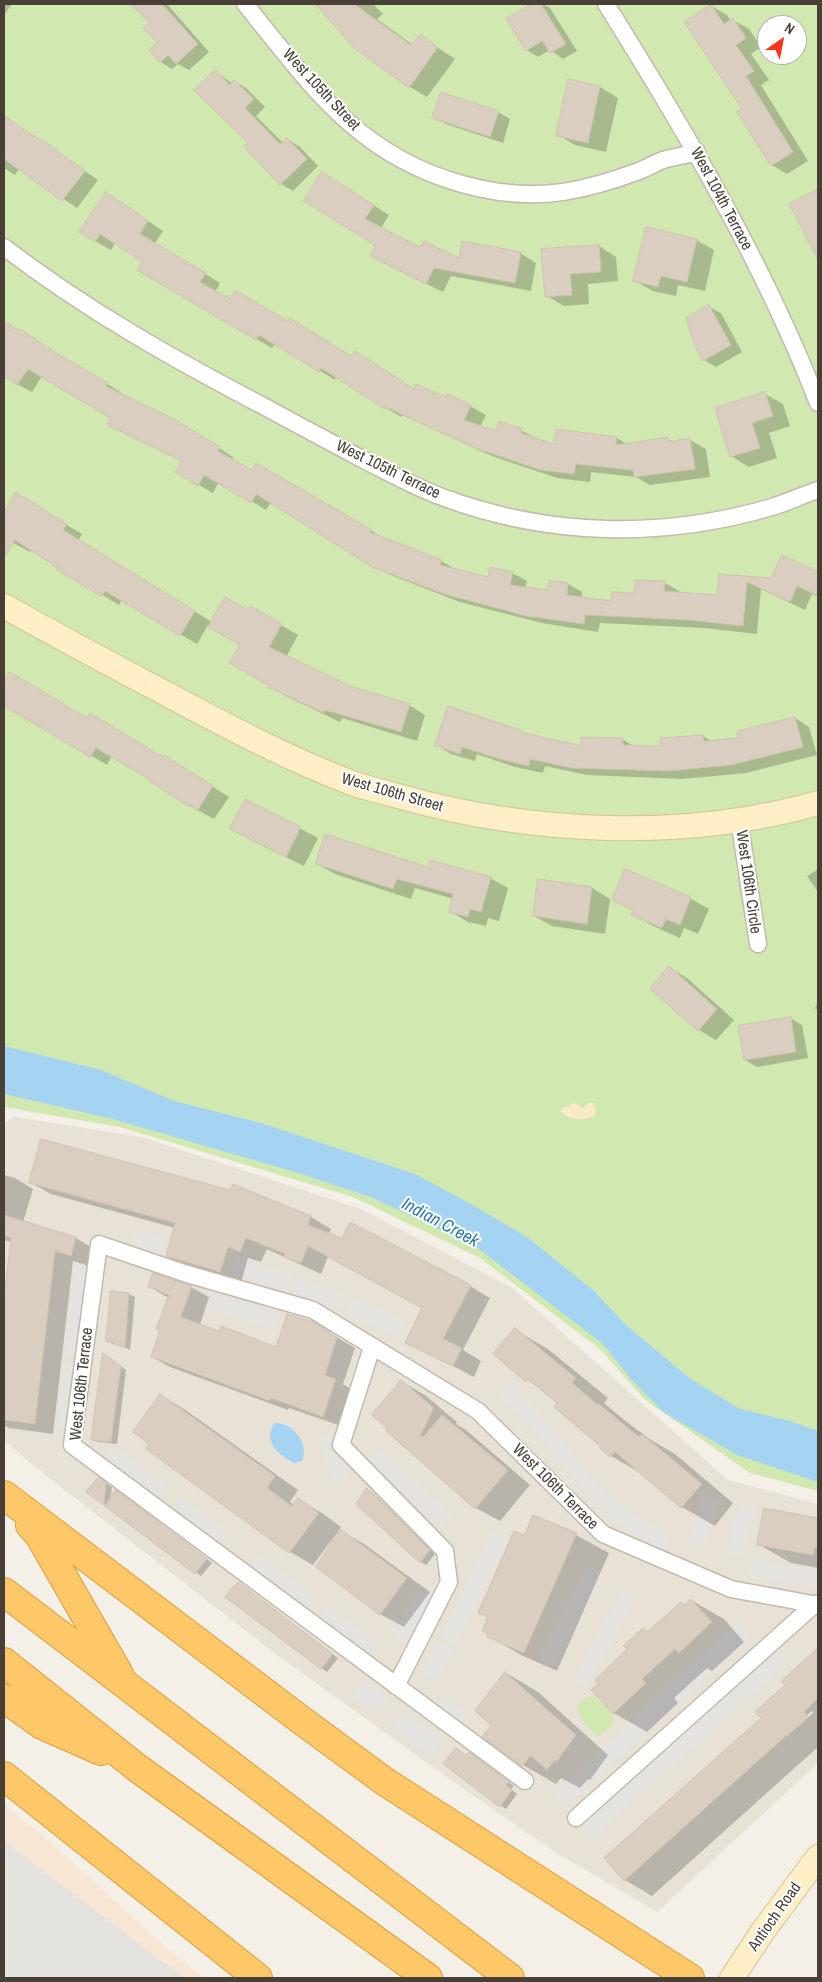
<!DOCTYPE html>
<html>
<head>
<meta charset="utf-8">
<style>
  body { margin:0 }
  #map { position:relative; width:822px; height:1982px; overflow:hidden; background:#f4f0e8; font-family:"Archivo Narrow",sans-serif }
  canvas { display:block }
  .frame { position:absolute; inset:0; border:5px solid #484037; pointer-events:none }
  .north { position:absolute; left:757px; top:15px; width:50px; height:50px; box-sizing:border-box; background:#fff; border:1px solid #b6b3af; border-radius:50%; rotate:33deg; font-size:14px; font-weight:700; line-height:20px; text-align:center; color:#484037 }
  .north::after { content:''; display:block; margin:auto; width:18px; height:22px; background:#fb3318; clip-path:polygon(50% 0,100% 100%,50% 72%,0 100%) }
</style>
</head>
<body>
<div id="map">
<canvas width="822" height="1982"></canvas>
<div class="frame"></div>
<div class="north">N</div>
</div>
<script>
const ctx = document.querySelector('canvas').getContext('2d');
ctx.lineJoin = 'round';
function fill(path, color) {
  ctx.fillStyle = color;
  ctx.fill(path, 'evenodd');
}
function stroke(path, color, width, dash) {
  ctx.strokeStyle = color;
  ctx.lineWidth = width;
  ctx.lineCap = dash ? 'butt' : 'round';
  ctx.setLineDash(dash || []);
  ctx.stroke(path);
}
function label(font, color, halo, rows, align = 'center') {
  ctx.font = font + ' "Archivo Narrow",sans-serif';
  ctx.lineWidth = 4;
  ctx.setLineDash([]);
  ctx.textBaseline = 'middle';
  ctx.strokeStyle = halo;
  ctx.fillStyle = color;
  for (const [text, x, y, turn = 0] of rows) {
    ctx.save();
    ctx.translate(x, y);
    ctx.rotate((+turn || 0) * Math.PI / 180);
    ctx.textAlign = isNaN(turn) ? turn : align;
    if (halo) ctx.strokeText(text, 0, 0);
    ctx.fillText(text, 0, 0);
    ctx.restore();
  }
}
const residential = new Path2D(`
  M14 1117 142 1137 361 1209 511 1287 728 1480 818 1504V1763L657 1912 555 1852 451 1780 277 1655 34 1466 4 1440V1123Z`);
const commercial = new Path2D(`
  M4 1805 39 1832 170 1951 204 1978H4Z`);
const green = new Path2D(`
  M4 4H818V1491L750 1473 644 1399 601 1350 480 1258 353 1197 120 1127 4 1107ZM767 25H797V55H767Z
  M589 1697C600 1698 613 1711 614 1722 609 1729 605 1733 597 1736 587 1725 565 1706 589 1697Z`);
const sand = new Path2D(`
  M573 1102 583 1108 588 1103H594L596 1112 594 1116C582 1121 570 1121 560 1111L563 1107 570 1106Z`);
const parking = new Path2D(`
  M134 1230 165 1239 160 1254 129 1245Z
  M237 1258 292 1274 287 1291 229 1273Z
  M76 1262 92 1264 81 1355 65 1354Z
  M296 1277 347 1295 342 1310 290 1293Z
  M208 1290 280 1314 274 1330 202 1307Z
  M351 1296 404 1321 398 1337 345 1313Z
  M64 1364 79 1365 71 1430 57 1427Z
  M507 1384 524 1397 552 1427 580 1464 603 1490 626 1509 670 1536 665 1551 638 1537 611 1519 589 1497 529 1423 497 1395Z
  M319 1436H331L350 1471 340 1483 330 1473Z
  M115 1446 166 1485 157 1498 104 1458Z
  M379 1448 452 1515 441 1528 368 1460Z
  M180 1496 226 1530 217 1544 171 1508Z
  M704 1496 720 1500 703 1547 688 1542Z
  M740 1504 756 1507 742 1557 726 1552Z
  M492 1530 508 1538 456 1646 440 1638Z
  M259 1554 315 1596 305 1610 249 1567Z
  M752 1559 818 1571V1588L749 1575Z
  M588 1566 603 1575 552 1665 538 1658Z
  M422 1582 439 1591 411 1646 393 1637Z
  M622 1590 636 1597 587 1687 573 1680Z
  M329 1606 380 1645 370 1660 317 1619Z
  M738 1622 752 1636 565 1808 553 1794Z
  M435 1641 453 1649 439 1682 421 1674Z
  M775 1647 788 1663 592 1838 581 1827Z
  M363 1680 389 1699 377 1715 351 1696Z
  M441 1694 466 1713 458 1725 431 1707Z
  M403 1711 442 1740 431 1756 392 1727Z
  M4 1841 184 1978H4Z`);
const water = new Path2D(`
  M4 1046 101 1070 174 1101 261 1123 415 1174 471 1204 527 1237 594 1291 627 1326 692 1380 740 1409 790 1421 818 1431V1482L737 1455 663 1412 630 1378 603 1344 475 1246 373 1198 298 1173 113 1119 4 1094Z
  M274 1423C293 1422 310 1444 302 1461L294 1463C278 1454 263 1443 274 1423Z`);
const shadow = new Path2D(`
  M4 4H12L4 15Z
  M133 4H167L209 52 189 70 178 64 172 69 161 62 159 43 150 23Z
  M320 4H373L383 14 377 19 413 45 420 36 455 59 427 97 410 87 319 5Z
  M534 4H543L550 8 577 51 563 59 550 50 538 57 527 50 508 20Z
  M711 6 727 15 731 21 733 20 749 29 761 47 751 54 769 80 761 85 808 161 787 174 772 165 744 110Z
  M215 71 233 84 235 82 246 88 265 107 256 116 283 143 287 139 299 146 318 166 293 191 281 184 250 143Z
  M569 81 600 87 618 98 606 152 575 145 558 135Z
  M498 112 510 119 503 143 446 124 434 117Z
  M4 116 98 180 77 208 19 169 15 175 4 168Z
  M338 183 389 215 381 228 421 248 460 260 520 253 536 263 531 291 451 276 443 292 388 265 372 256 378 245Z
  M818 190V257L791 204Z
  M106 193 163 231 155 243 220 283 215 292 230 301 352 357 415 390 470 406 486 415 480 427 497 433 521 430 537 439 555 446 617 438 627 444 668 439 674 442 690 440 706 449 710 477 650 485 636 477 591 472 590 482 557 478 492 456 402 415 401 417 336 377 335 380 275 343 272 348 205 308 143 261 115 243 111 250 95 241Z
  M696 240 714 250 705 291 678 285 676 296 653 291 635 281Z
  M599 246 616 257 618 281 588 284 589 304 564 306 547 296Z
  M709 307 721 313 742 352 716 367 704 360Z
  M4 321 122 393 120 395 189 429 233 457 232 460 253 472 257 465 386 539 441 561 455 569 489 578 512 573 527 581 525 588 549 591 568 584 582 592V598L612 603 665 583 679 591V593L719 596 720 575 772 580 782 557 818 574V597L812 594 805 610 761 589 757 634 704 628 600 623 598 632 542 623 460 602 388 574 271 502 266 510 219 482 213 493 177 472 183 461 108 424 112 417 42 376 32 392 17 384 4 375Z
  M765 394 783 404 790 426 769 433 777 458 749 467 731 456Z
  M16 494 82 534 78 541 212 622 249 612 251 608 298 635 286 657 349 687 409 705 425 715 417 741 342 718 340 722 286 696 269 686 242 644 208 625 197 644 122 600 119 605 59 569 60 567 32 549 30 552 13 543 4 537V514Z
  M10 674 87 719 180 766 229 797 214 819 188 805 150 778 112 756 107 765 4 705V685Z
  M795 718 809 727 817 755 746 773 683 779 587 775 545 766 543 773 515 767 477 754 475 761 451 754 436 745 520 731 525 734 582 747 622 739 635 747H662L703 736 713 742 740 739Z
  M246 800 318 838 304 866 249 839Z
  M317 864 429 868 490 878 508 888 499 921 488 918 486 926 468 922 450 911 454 899 415 888 411 899 335 874Z
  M818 869V892L807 876Z
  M626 871 691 899 709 909 698 934 684 928 680 938 651 925 633 914 634 911 613 900Z
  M539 881 592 888 610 899 605 934 552 926 534 916Z
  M670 968 687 978 734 1020 716 1040 699 1030Z
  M818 1001V1010L815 1008Z
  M790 1018 802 1025 808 1058 757 1067 745 1060Z
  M4 1175 15 1178 33 1189 23 1222 76 1238 94 1249 89 1266 73 1261 53 1434 9 1428 4 1425V1307L11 1242 4 1240Z
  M31 1183 231 1192 233 1186 311 1217 331 1229 329 1234 470 1286 490 1298 463 1350 481 1361 474 1377 407 1342 424 1308 328 1257 321 1274 267 1249 261 1262 248 1258 241 1283 187 1267 167 1256 175 1228 51 1194Z
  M149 1287H191L209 1297 200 1325 277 1349 314 1324 355 1348 343 1384 354 1391 341 1426 289 1408 288 1410 170 1367 152 1357 162 1331 169 1298Z
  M112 1292 129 1294 135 1297 130 1350 107 1340Z
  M515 1330 548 1349 608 1398 604 1403 624 1420 651 1440 675 1454 733 1503 715 1526 682 1507 644 1475 611 1456 558 1403 495 1354Z
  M109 1358 126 1370 117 1444 98 1442 93 1439Z
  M402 1382 425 1395 457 1422 456 1424 466 1430 530 1485 500 1521 476 1508 387 1429Z
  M160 1395 184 1409 298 1490 290 1502 294 1505 298 1499 322 1513 341 1527 339 1530 364 1544 430 1592 404 1627 380 1614 338 1535 336 1534 313 1565 290 1552 151 1444Z
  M105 1482 112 1487 110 1501 122 1495 212 1563 201 1576 88 1491Z
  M367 1490 373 1493 435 1554 426 1565 421 1562Z
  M765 1509 818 1519V1568L791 1563 758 1544Z
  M576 1535 609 1553 557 1671 521 1655 489 1636 490 1618 524 1537Z
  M243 1586 338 1658 327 1672 321 1668Z
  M691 1600 724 1619 744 1642 712 1671 707 1668 674 1698 678 1703 647 1732 614 1713 628 1649 643 1629 648 1632Z
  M815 1653 818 1655V1747L652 1896 625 1880 763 1718ZM812 1711 813 1713 787 1736V1733Z
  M506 1673 538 1692 608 1755 590 1780 588 1779 580 1788 561 1778 556 1784 523 1765 484 1736 493 1725Z
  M467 1756 475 1757 514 1786 511 1789 517 1794 506 1809 500 1805Z`);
const building = new Path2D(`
  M131 4H162L198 44 176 64 168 55 160 63 149 50 157 43 143 28 149 23Z
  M316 4H354L411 45 420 34 438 47 409 88 354 48Z
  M532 4H541L566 44 550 53 542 41 526 51 506 19Z
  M711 5 724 24 733 18 746 38 736 45 754 71 746 76 793 152 771 166 737 112 742 109 684 22Z
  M215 70 230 85 234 80 254 99 245 108 280 144 287 138 307 159 280 185 244 147 248 143 194 90Z
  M568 79 600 86 588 143 556 136Z
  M441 92 499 111 490 137 432 118Z
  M4 115 32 135 47 143 85 171 62 201 4 159Z
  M322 172 374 205 365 219 420 247 424 241 459 258 462 241 521 252 515 283 434 268 426 284 370 256 376 246 304 201Z
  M818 189V260L789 204Z
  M106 192 148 221 140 234 206 273 200 282 230 299 235 290 288 321 290 318 351 356 355 351 414 389 416 384 446 397 447 394 471 405 464 420 496 431 499 421 522 429 521 433 554 444 556 429 617 437 616 445 668 437 669 442 690 438 695 469 634 477 633 470 576 464 574 474 540 470 475 448 386 407 385 409 321 368 319 372 259 335 256 340 137 270 142 262 100 234 95 242 79 232Z
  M646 227 697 239 687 282 661 276 658 287 633 281Z
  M599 245 601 272 570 274 572 295 545 297 541 249Z
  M709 305 731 345 703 361 695 346 686 318Z
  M4 321 18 330 20 329 61 356 108 383 106 386 174 419 220 447 218 451 252 470 256 463 372 530 370 532 442 560 440 565 488 577 490 567 513 572 510 585 548 590 549 580 568 583 567 595 611 601 612 592 634 593 635 580 665 581 664 591 717 595 719 574 771 578 782 555 818 572V596L797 586 790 602 747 582 743 626 689 620 585 615 584 624 526 616 444 594 372 567 256 494 251 503 204 475 198 486 175 472 182 461 107 425 110 418 28 369 17 385 4 376Z
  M765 392 773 416 752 423 760 448 730 457 715 408Z
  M16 492 67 524 63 530 195 611 180 636 105 591 102 597 57 570 58 568 15 540 4 558V512Z
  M225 597 248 610 251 606 282 624 269 647 350 686 410 704 401 732 325 710 324 713 268 687V685L229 663 240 645 208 627Z
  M10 672 87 718 90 713 163 757 164 755 213 786 198 810 189 805 188 806 148 780 149 779 96 748 90 757 4 706V683Z
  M448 706 520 730V732L581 746V737L623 738V745L660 746V738L703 735 704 741 739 738 737 731 795 717 803 747 731 765 668 771 571 768 530 759 529 766 499 759 462 747 460 754 435 746Z
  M245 799 301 827 286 857 230 829Z
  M325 834 428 867 430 860 491 877 481 912 470 909 468 917 449 912 453 894 397 879 393 889 316 864Z
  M625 869 691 897 680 925 666 919 662 928 631 915 633 910 612 900Z
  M538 879 592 887 587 924 533 916Z
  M669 966 717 1009 698 1031 650 989Z
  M791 1017 796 1052 744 1060 738 1026Z
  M41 1139 230 1190 233 1184 311 1216 308 1225 342 1238 350 1222 471 1285 443 1339 462 1348 453 1366 405 1343 422 1308 308 1246 301 1263 284 1257 285 1254 246 1238 240 1252 228 1247 220 1272 166 1256 175 1223 29 1183Z
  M4 1215 76 1237 71 1256 55 1251 35 1424 4 1420V1296L11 1238 4 1236Z
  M153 1273 192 1286 181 1317 219 1331 221 1326 276 1347 287 1314 314 1322 330 1332 329 1334 337 1337 325 1375 336 1379 323 1417 271 1398 270 1401 151 1357 160 1330 156 1329 169 1295 148 1287Z
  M111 1291 129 1293 125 1348 106 1341Z
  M515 1328 576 1378 572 1383 598 1405 599 1404 639 1437 642 1434 702 1484 681 1508 615 1452 610 1457 600 1448V1446L554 1407 557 1403 528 1379 526 1382 493 1354Z
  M103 1353 121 1366 111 1442 91 1440Z
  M401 1380 434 1408 420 1436 423 1437 442 1415 508 1470 475 1509 385 1430 387 1428 372 1415Z
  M160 1394 275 1476 267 1488 292 1506 298 1498 319 1513 289 1553 146 1449 149 1444 133 1432Z
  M99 1477 106 1483 104 1505 86 1492Z
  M367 1488 430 1550 420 1563 356 1504Z
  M116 1490 207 1559 195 1574 105 1506Z
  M764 1508 818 1518V1548H815L813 1555 757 1545Z
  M533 1515 577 1533 524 1653 487 1637 488 1634 482 1631 488 1617 478 1613 514 1531 524 1535Z
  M340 1529 407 1578 380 1615 316 1567Z
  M238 1582 333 1654 321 1669 225 1597Z
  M691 1599 712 1622 679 1653 675 1649 642 1679 646 1683 613 1714 591 1690 598 1684 595 1680 621 1655 627 1649 623 1646 643 1628 647 1632 681 1602 684 1605Z
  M818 1648V1698L804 1712 808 1716 624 1881 604 1858 761 1718 755 1712 785 1685 782 1681Z
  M505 1672 576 1735 556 1762 555 1760 547 1770 531 1756 522 1766 482 1737 491 1725 475 1711Z
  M456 1748 466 1755 469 1752 509 1782 506 1785 512 1790 500 1807 443 1764Z`);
const street = new Path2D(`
  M245 4C310 84 357 155 462 184 494 193 529 197 563 192 588 188 615 180 639 171 647 168 655 163 663 160 674 157 686 155 697 152
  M606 4C686 132 763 262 818 403
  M4 247C86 310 175 360 267 408 298 425 330 442 362 459 388 472 414 487 442 497 549 537 663 539 772 507 788 502 803 495 818 490
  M739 819 758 944
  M372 1347 341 1445 445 1551 449 1582 396 1686
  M525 1781 72 1445 99 1244 187 1274 313 1310 478 1411 603 1534 731 1589 818 1605
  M576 1818 815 1604`);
const secondary = new Path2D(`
  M4 606C56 635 108 663 161 691 223 724 286 758 352 783 367 788 383 792 398 796 531 834 684 841 818 803
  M732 1978 763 1931 818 1857`);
const highway = new Path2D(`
  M4 1495 301 1720 384 1781 690 1978
  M30 1525 39 1535 119 1674
  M4 1592 510 1978
  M4 1662 136 1767 428 1978
  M4 1698 42 1725 101 1751
  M4 1776 258 1978`);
const streetNames = [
  ["West 105th Street",321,90,47],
  ["West 104th Terrace",721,199,62],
  ["West 105th Terrace",388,470,26],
  ["West 106th Street",392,793,16],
  ["West 106th Circle",748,882,82],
  ["West 106th Terrace",82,1384,-84],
  ["West 106th Terrace",555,1487,45],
  ["Antioch Road",775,1917,-55]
];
const waterNames = [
  ["Indian Creek",440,1223,28]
];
fill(residential, '#e8e2d6');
fill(commercial, '#f6e6d3');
fill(green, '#d1e8b1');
fill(sand, '#f8ebc4');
fill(parking, '#e5e3e0');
fill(water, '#a4d4f1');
fill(shadow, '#0003');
fill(building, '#d9cec0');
stroke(building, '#d1c3b0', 1);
stroke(street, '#c3baad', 19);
stroke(secondary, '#d4c298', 26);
stroke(highway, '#de9c38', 30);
stroke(street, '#fff', 16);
stroke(secondary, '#ffefc7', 24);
stroke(highway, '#fec869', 28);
label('16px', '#484037', '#fff', streetNames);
label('italic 18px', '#2d7aad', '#fff', waterNames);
</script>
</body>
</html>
